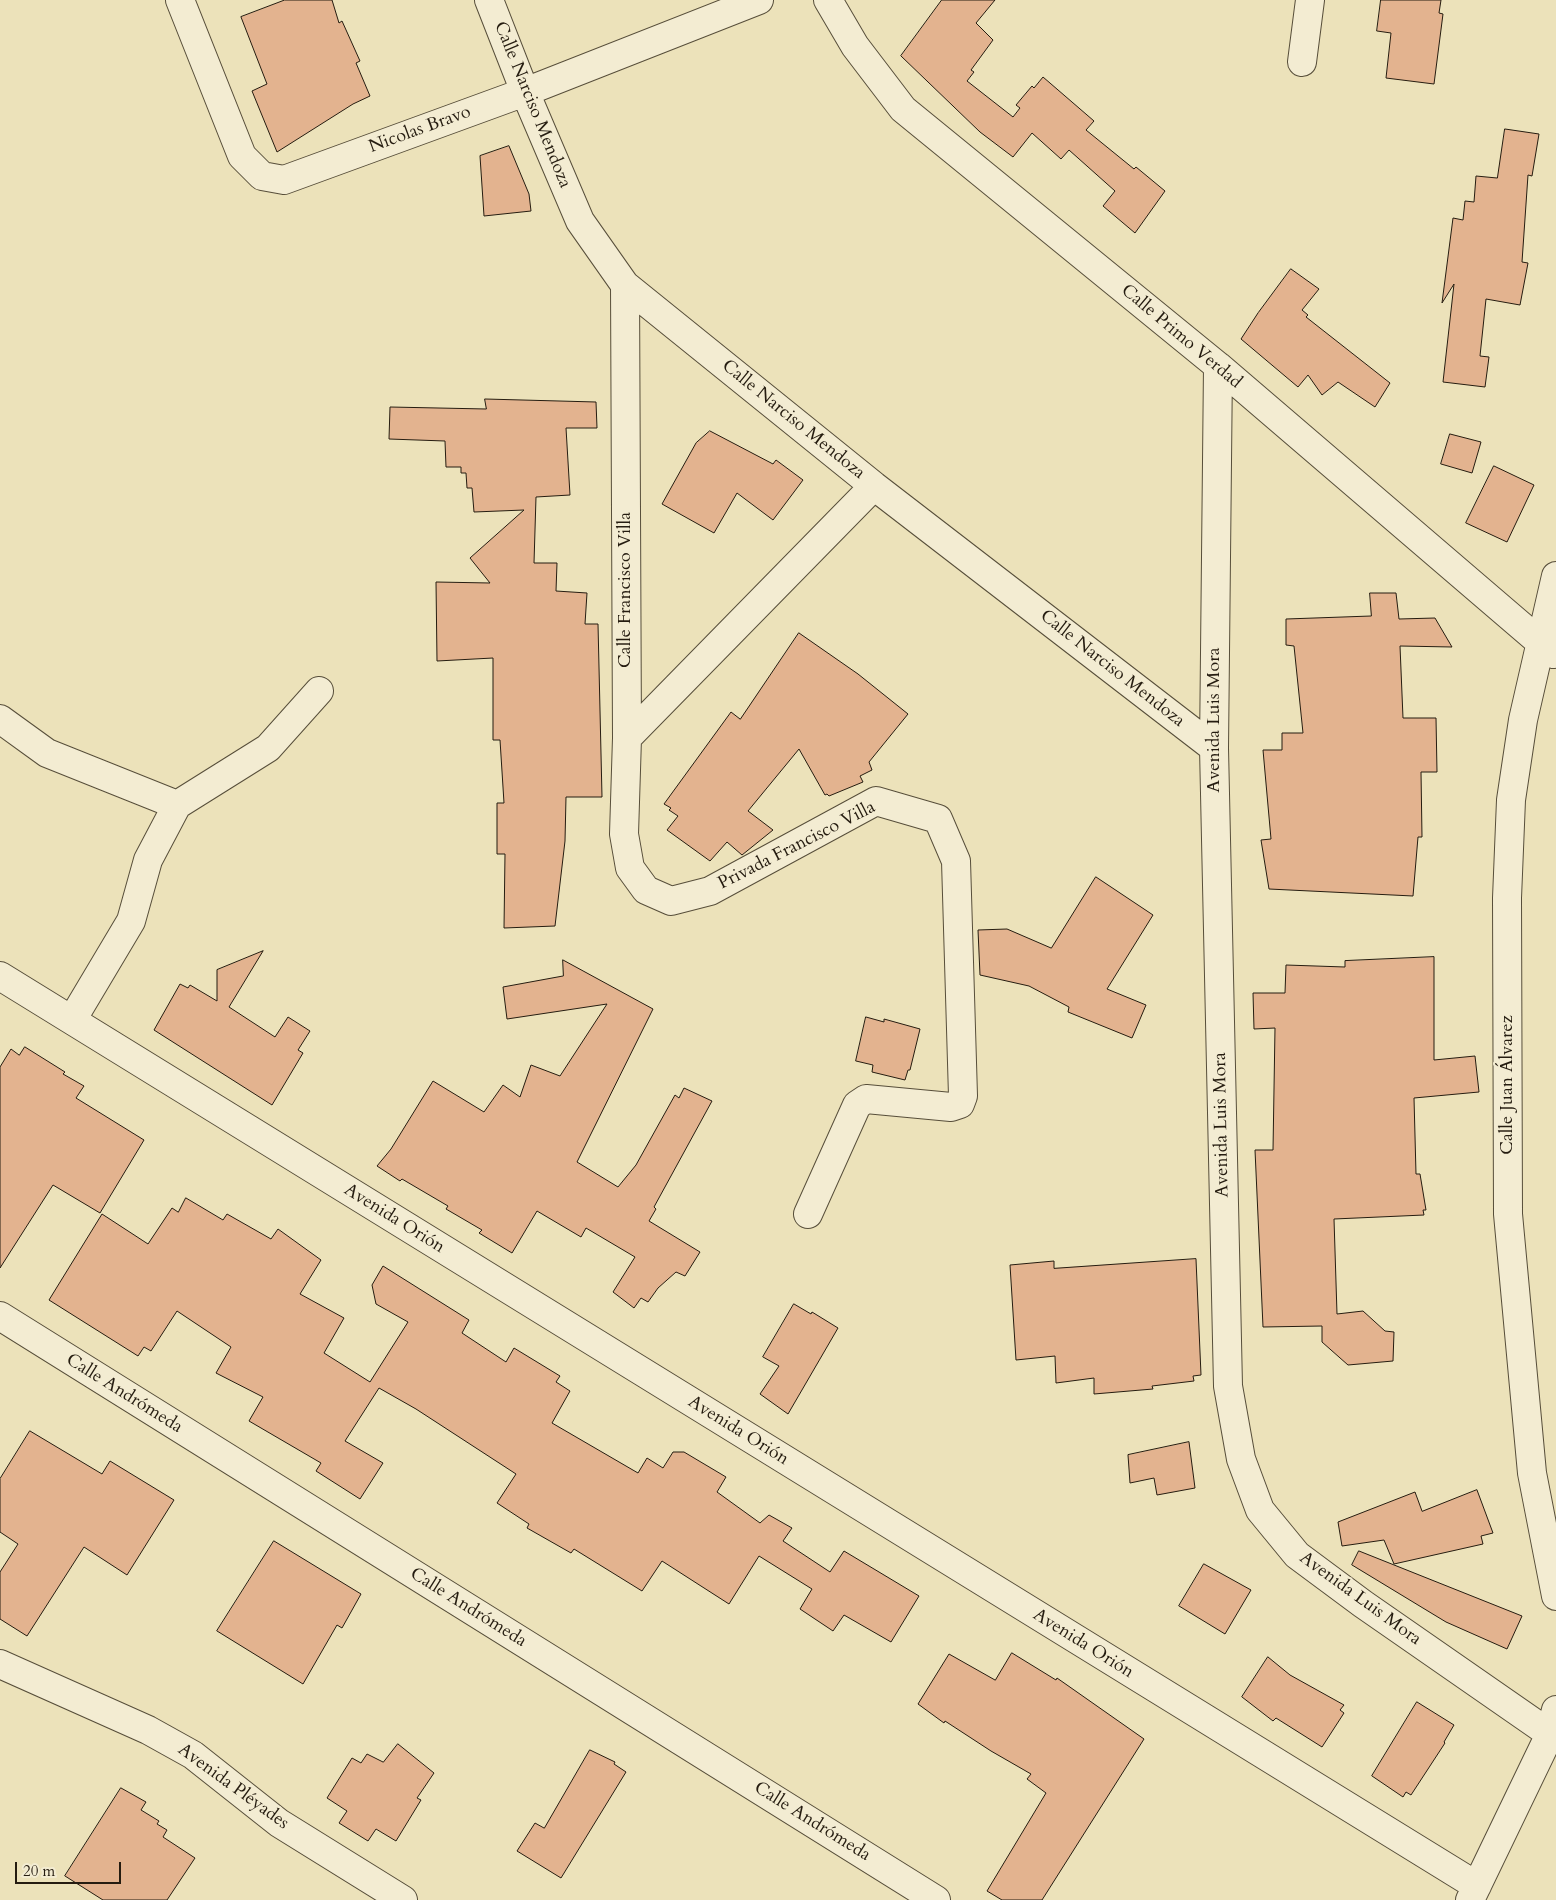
<!DOCTYPE html>
<html>
<head>
<meta charset="utf-8">
<style>
  body { margin:0 }
  #map { position:relative; width:1556px; height:1900px; overflow:hidden; background:#ece2ba; font-family:Cardo,serif }
  canvas { display:block }
  .scale { position:absolute; left:15px; top:1862px; width:106px; height:22px; box-sizing:border-box; border:2px solid #251c10; border-top:0; padding-left:6px; font-size:15px; line-height:18px; white-space:nowrap; color:#251c10; -webkit-text-stroke:4px #f3ecd2; paint-order:stroke }
</style>
</head>
<body>
<div id="map">
<canvas width="1556" height="1900"></canvas>
<div class="scale">20 m</div>
</div>
<script>
const ctx = document.querySelector('canvas').getContext('2d');
ctx.lineJoin = 'round';
function fill(path, color) {
  ctx.fillStyle = color;
  ctx.fill(path, 'evenodd');
}
function stroke(path, color, width, dash) {
  ctx.strokeStyle = color;
  ctx.lineWidth = width;
  ctx.lineCap = dash ? 'butt' : 'round';
  ctx.setLineDash(dash || []);
  ctx.stroke(path);
}
function label(font, color, halo, rows, align = 'center') {
  ctx.font = font + ' Cardo,serif';
  ctx.lineWidth = 4;
  ctx.setLineDash([]);
  ctx.textBaseline = 'middle';
  ctx.strokeStyle = halo;
  ctx.fillStyle = color;
  for (const [text, x, y, turn = 0] of rows) {
    ctx.save();
    ctx.translate(x, y);
    ctx.rotate((+turn || 0) * Math.PI / 180);
    ctx.textAlign = isNaN(turn) ? turn : align;
    if (halo) ctx.strokeText(text, 0, 0);
    ctx.fillText(text, 0, 0);
    ctx.restore();
  }
}
const building = new Path2D(`
  M285 0H332L339 23 342 21 360 61 356 63 370 96 353 104 277 152 252 91 267 84 241 17Z
  M942 0H995L976 23 993 40 971 70 974 72 967 81 1013 117 1020 108 1016 105 1032 86 1034 88 1043 77 1094 121 1086 130 1134 169 1136 167 1165 191 1135 233 1103 206 1115 191 1069 150 1061 159 1032 133 1013 157 980 132 901 56Z
  M1381 0H1441L1439 13 1443 14 1434 84 1386 78 1391 33 1377 31Z
  M1505 129 1539 134 1532 176 1528 175 1522 262 1528 263 1520 305 1486 299 1480 356 1489 357 1485 387 1443 382 1454 284 1442 303 1453 218 1463 220 1465 201 1474 202 1476 176 1497 178Z
  M509 146 529 194 531 211 484 216 480 156Z
  M1291 269 1319 289 1302 310 1308 315 1306 317 1390 383 1375 407 1338 382 1322 395 1308 375 1298 387 1241 339 1258 313Z
  M485 399 596 402 597 428H566L570 495 536 497 534 563H557L556 591 587 593 585 624H598L602 797H566L565 841 555 926 504 928 505 854H497V803H504L500 740H493V658L437 661 436 582 490 583 470 558 524 510 474 512 472 488H467L466 473H461V467H446L445 441 389 439 390 407 486 409Z
  M710 431 773 464 776 460 803 480 773 520 737 493 714 533 662 504 696 443Z
  M1450 434 1481 442 1472 473 1441 464Z
  M1494 466 1534 485 1507 542 1466 523Z
  M1370 593H1396L1399 619 1435 618 1452 647 1400 646 1403 718H1436L1437 772H1421L1422 837H1418L1413 896 1269 889 1261 840 1271 839 1263 750H1282V733H1303L1294 646 1286 645V619L1371 616Z
  M799 633 858 674 908 714 869 762 872 770 860 776 863 782 829 796 827 794 825 795 799 749 748 811 773 830 742 855 727 842 710 861 667 830 678 816 669 810 671 808 664 804 731 712 740 719Z
  M1096 877 1153 915 1107 989 1146 1005 1132 1038 1068 1012 1069 1007 1029 986 980 975 978 930 1007 929 1051 948Z
  M263 951 229 1007 275 1037 288 1017 310 1031 298 1050 303 1053 272 1105 154 1030 180 984 188 988 190 985 217 1001V970Z
  M1434 957V1060L1475 1056 1479 1092 1414 1098 1416 1174H1420L1426 1210H1423L1424 1215 1334 1219 1337 1314 1363 1311 1385 1331 1394 1332 1393 1361 1348 1365 1322 1342V1326L1263 1327 1255 1150H1273L1275 1028 1254 1029 1253 993H1285L1286 965 1345 967V961Z
  M563 960 653 1009 577 1162 618 1187 636 1165 675 1095 679 1098 684 1088 712 1101 654 1207 656 1209 649 1221 700 1252 685 1276 676 1272 658 1288 648 1302 641 1298 634 1308 613 1292 635 1257 586 1228 581 1237 537 1211 512 1253 479 1233 482 1230 446 1209 448 1206 402 1179 400 1181 377 1166 391 1149 433 1081 484 1112 503 1085 520 1097 531 1065 560 1076 607 1004 507 1019 503 987 563 976Z
  M866 1017 884 1022V1019L920 1029 910 1070H908L905 1080 872 1072 873 1065 856 1061Z
  M25 1047 65 1072 63 1074 84 1086 76 1098 144 1140 100 1213 53 1185 0 1268V1067L11 1049 19 1055Z
  M186 1198 223 1220 227 1214 271 1239 278 1229 321 1260 300 1294 344 1318 324 1353 370 1382 408 1322 376 1304 372 1285 383 1266 469 1320 462 1333 506 1362 514 1348 560 1376 556 1382 570 1391 552 1423 638 1473 647 1458 663 1468 673 1452H684L726 1477 717 1492 760 1523 769 1515 792 1528 783 1541 830 1572 844 1551 919 1596 891 1642 844 1615 833 1631 800 1609 812 1589 759 1556 729 1604 662 1561 642 1591 574 1549 571 1553 527 1528 529 1524 497 1503 516 1474 416 1409 379 1388 345 1441 383 1463 360 1499 316 1471 321 1463 249 1421 263 1397 216 1373 231 1347 177 1311 151 1351 144 1347 138 1356 49 1300 102 1214 148 1244 172 1208 178 1212Z
  M1196 1259 1201 1375 1193 1376 1194 1381 1152 1386 1153 1389 1094 1394V1378L1056 1383 1055 1356 1016 1360 1010 1265 1054 1261V1268Z
  M794 1304 811 1314 812 1312 838 1328 788 1414 760 1394 779 1366 763 1357Z
  M30 1431 102 1474 110 1461 174 1500 127 1575 84 1547 27 1636 0 1619V1572L18 1544 0 1532V1479Z
  M1189 1442 1195 1488 1157 1495 1154 1478 1130 1483 1128 1455Z
  M1477 1490 1493 1533 1481 1536 1483 1544 1394 1564 1384 1540 1342 1546 1338 1522 1415 1492 1422 1511Z
  M274 1541 361 1594 342 1628 337 1625 303 1684 217 1631Z
  M1359 1551 1522 1616 1507 1649 1446 1622 1352 1565Z
  M1204 1564 1251 1590 1225 1634 1179 1606Z
  M1012 1653 1056 1680 1057 1678 1144 1739 1042 1900H1002L987 1891 1046 1793 1027 1779 1031 1774 991 1751 945 1721 944 1723 918 1704 949 1654 995 1680Z
  M1268 1657 1290 1675 1344 1705 1340 1710 1344 1713 1322 1747 1276 1718 1273 1721 1242 1697Z
  M1417 1702 1454 1725 1444 1742 1445 1743 1411 1795 1406 1792 1403 1797 1372 1776Z
  M398 1744 434 1773 417 1798 421 1800 396 1841 376 1829 368 1841 339 1823 347 1811 327 1798 352 1758 361 1763 367 1754 383 1762Z
  M590 1750 615 1762 614 1764 626 1772 561 1878 517 1851 535 1823 544 1828Z
  M121 1788 146 1802 141 1810 159 1821 157 1824 167 1830 163 1837 195 1858 167 1900H103L65 1876Z`);
const minor = new Path2D(`
  M180 0 242 156 262 176 284 180 525 92 759 0
  M489 0 525 92 580 221 625 285 874 486 1214 748
  M828 0 855 46 903 109 1218 366 1554 654
  M1302 62 1310 0
  M625 285 627 738 624 834 630 868 646 890 671 901 710 891 876 801 938 819 956 861 963 1096 960 1104 951 1107 866 1099 857 1105 808 1214
  M1218 366 1214 748 1228 1386 1241 1459 1260 1510 1297 1555 1363 1604 1556 1738
  M1556 576 1523 720 1511 800 1507 898 1508 1214 1532 1473 1556 1596
  M0 719 47 753 177 805 268 748 319 691
  M627 738 874 486
  M0 976 1477 1886
  M72 1020 131 921 148 860 177 805
  M0 1316 936 1900
  M0 1664 148 1730 193 1755 279 1823 403 1900
  M1470 1900 1550 1734 1556 1710`);
const streetNames = [
  ["Calle Narciso Mendoza",532,105,68],
  ["Nicolas Bravo",420,130,-20],
  ["Calle Primo Verdad",1181,337,40],
  ["Calle Narciso Mendoza",793,420,39],
  ["Calle Francisco Villa",626,590,-90],
  ["Calle Narciso Mendoza",1112,669,38],
  ["Avenida Luis Mora",1215,720,-90],
  ["Privada Francisco Villa",797,846,-27],
  ["Calle Juan Álvarez",1508,1085,-90],
  ["Avenida Luis Mora",1222,1125,-91],
  ["Avenida Orión",394,1219,32],
  ["Calle Andrómeda",124,1394,32],
  ["Avenida Orión",738,1431,32],
  ["Avenida Luis Mora",1360,1599,36],
  ["Calle Andrómeda",468,1608,32],
  ["Avenida Orión",1083,1644,32],
  ["Avenida Pléyades",233,1787,36],
  ["Calle Andrómeda",812,1822,32]
];
fill(building, '#e3b38f');
stroke(building, '#251c10', 1);
stroke(minor, '#574e3a', 30);
stroke(minor, '#f3ecd2', 28);
label('18px', '#251c10', '#f3ecd2', streetNames);
</script>
</body>
</html>
